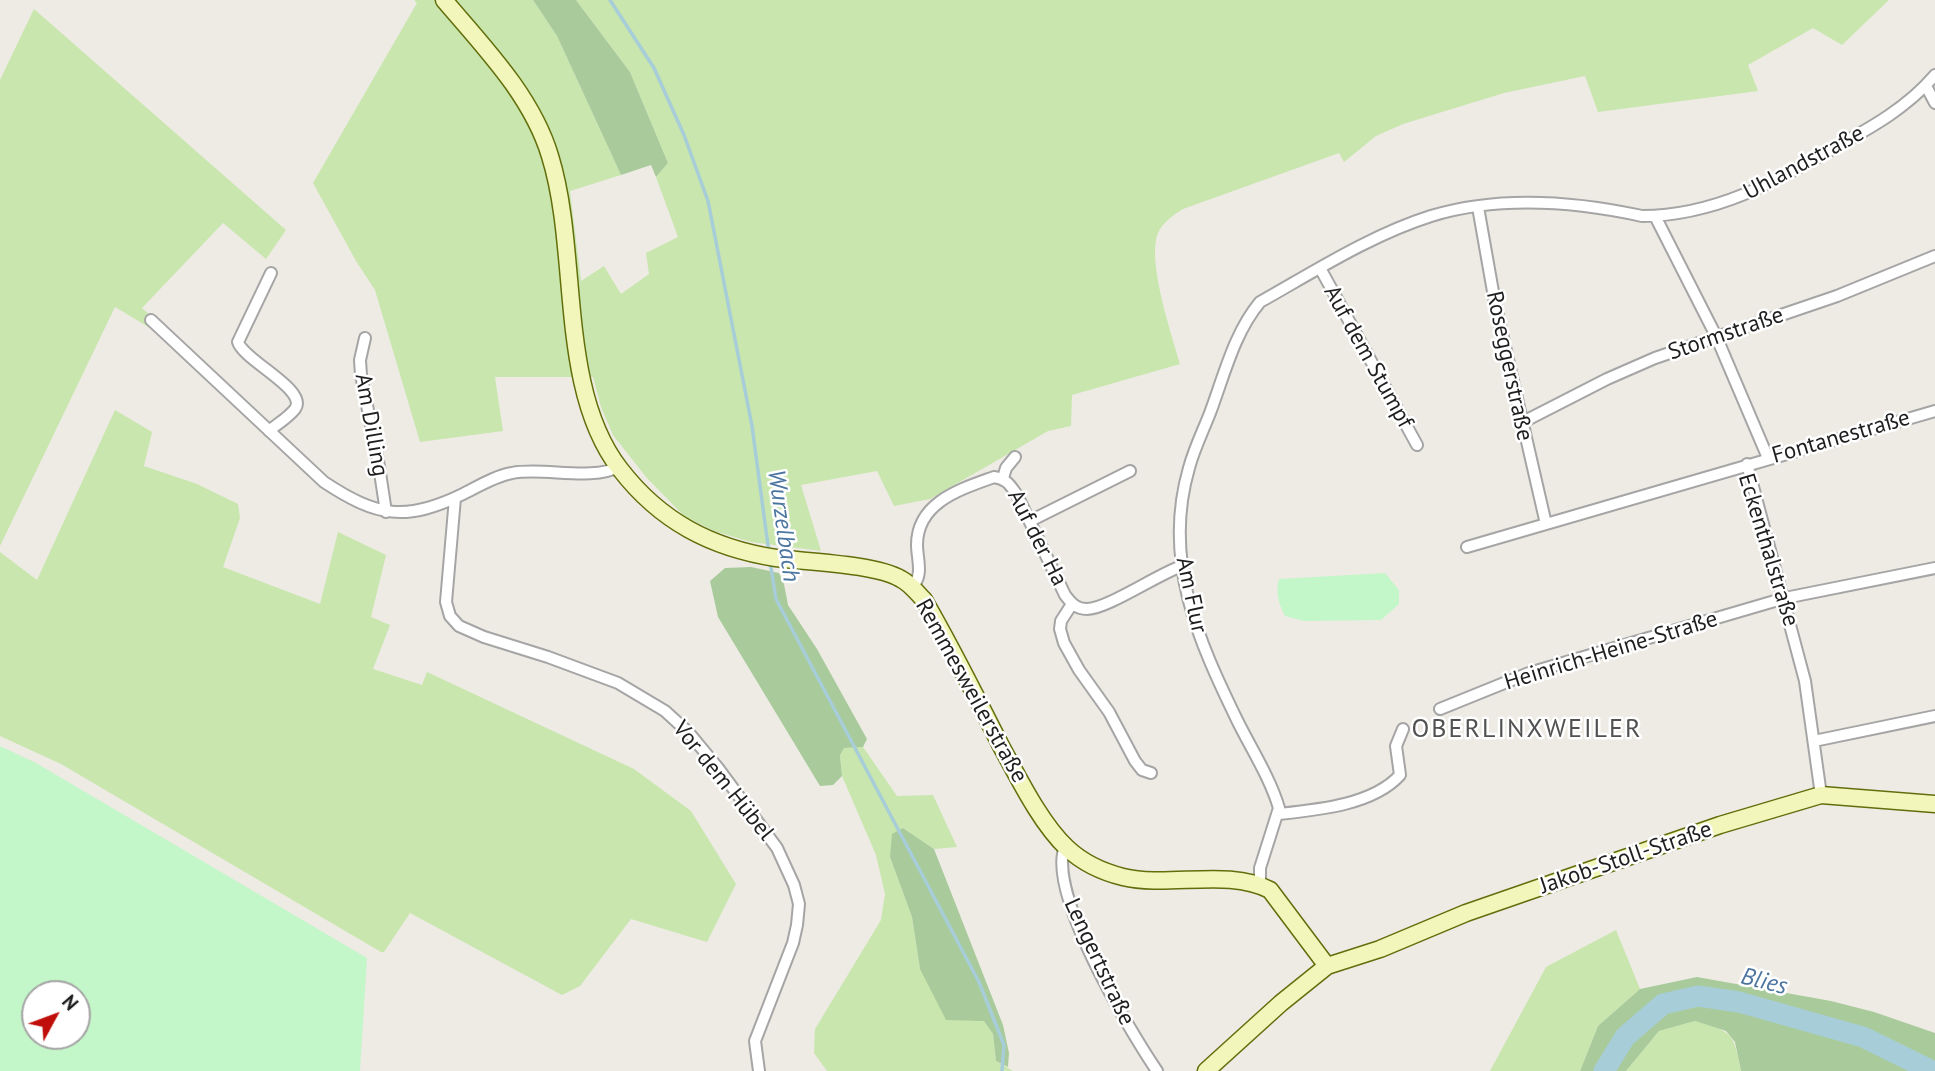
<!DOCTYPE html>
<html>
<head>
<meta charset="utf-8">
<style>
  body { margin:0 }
  #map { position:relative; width:1935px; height:1071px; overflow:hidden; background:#eeebe4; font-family:"PT Sans",sans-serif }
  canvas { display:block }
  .north { position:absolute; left:21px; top:980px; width:70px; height:70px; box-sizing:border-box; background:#fff; border:2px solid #a5a5a5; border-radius:50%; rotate:49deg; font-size:19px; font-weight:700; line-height:28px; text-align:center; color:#1e1e1e }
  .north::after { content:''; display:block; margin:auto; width:24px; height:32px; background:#c00e0b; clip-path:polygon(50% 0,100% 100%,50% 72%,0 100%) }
</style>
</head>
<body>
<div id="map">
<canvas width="1935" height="1071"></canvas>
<div class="north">N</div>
</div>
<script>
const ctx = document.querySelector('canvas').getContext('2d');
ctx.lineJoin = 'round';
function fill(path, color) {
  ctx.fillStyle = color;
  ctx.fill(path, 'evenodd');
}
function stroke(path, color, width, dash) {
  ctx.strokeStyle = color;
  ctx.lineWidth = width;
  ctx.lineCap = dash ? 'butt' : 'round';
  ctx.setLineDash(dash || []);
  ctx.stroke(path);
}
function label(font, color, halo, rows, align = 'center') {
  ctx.font = font + ' "PT Sans",sans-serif';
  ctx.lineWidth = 5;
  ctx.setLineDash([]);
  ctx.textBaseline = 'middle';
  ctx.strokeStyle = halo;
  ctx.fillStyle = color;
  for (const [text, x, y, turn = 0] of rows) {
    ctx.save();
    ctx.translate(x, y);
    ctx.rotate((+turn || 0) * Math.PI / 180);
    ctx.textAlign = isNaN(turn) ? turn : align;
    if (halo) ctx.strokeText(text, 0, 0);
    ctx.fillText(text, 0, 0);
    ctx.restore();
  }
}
const grass = new Path2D(`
  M414 0H533L557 36 621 175 570 191 581 281 604 266 621 294 649 274 646 253 678 237 656 177 668 163 630 72 576 0H1889L1842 45 1813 28 1748 65 1758 91 1598 112 1585 76 1504 93 1403 124 1376 136 1344 162 1339 153 1183 209C1174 215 1164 221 1159 231 1145 257 1172 335 1180 364L1072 395 1071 426 1048 431 930 499 894 506 877 471 801 485 821 551 751 542 714 531 684 516 646 477 613 435 601 407 593 377H495L503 431 420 442 375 290 356 261 313 183 417 3Z
  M34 9 286 230 266 259 223 223 142 308 154 319 150 328 115 307 0 546V80Z
  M115 410 152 432 144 466 197 484 238 504 240 518 223 567 320 604 338 532 386 555 371 617 390 625 373 669 422 685 427 672 634 769 691 811 736 884 707 942 631 919 580 986 562 995 410 913 384 952H381L61 764 0 736V552L37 580Z
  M863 747 897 796 933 795 957 847 934 849 903 828 890 857 912 917 920 969 970 1020H984L993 1034 996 1061 1013 1071H827L814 1053 815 1029 881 920 885 894 876 855 842 776 840 754 844 748Z
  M1616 930 1640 989 1598 1026 1580 1071H1490L1546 967Z
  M1695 1021C1733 1033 1733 1031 1741 1071H1626L1659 1031Z`);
const forest = new Path2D(`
  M533 0H576L630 72 668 163 656 177 651 165 621 175 557 36Z
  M751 567 779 573 784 584 788 605 817 649 867 739 863 747 844 748 840 755 842 776 833 785 820 786 718 617 710 581 725 568Z
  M903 828 934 849 1003 1025 1009 1053 1008 1067 996 1061 993 1034 984 1021 946 1020 920 969 912 917 890 857 892 834Z
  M1697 977 1831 1001 1874 1012 1935 1033V1071H1741L1735 1042 1726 1031 1695 1021 1659 1031 1626 1071H1580L1598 1026 1640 989Z`);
const park = new Path2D(`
  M1385 573 1399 590V604L1381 620 1304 621 1285 616C1279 604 1275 592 1279 579Z
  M0 746 36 763 367 958 360 1071H0ZM77 994V1036H35V994Z`);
const stream = new Path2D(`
  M610 0 654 68 684 135 708 201 752 426 769 553
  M770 561 776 599 979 982 1004 1045 1002 1071`);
const river = new Path2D(`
  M1604 1071 1625 1037 1663 1004 1698 996 1739 1002 1863 1037 1932 1071`);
const street = new Path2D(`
  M1926 86 1935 103
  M1478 207 1495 303 1546 524
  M1655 216 1716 336 1768 458
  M1320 268 1417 445
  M151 320 324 482C377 517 406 522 463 494 479 486 495 476 512 473 542 467 593 481 618 467
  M365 338 360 360 361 375 379 466 386 512
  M1521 423 1607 379 1655 358 1837 296 1935 256
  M269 431C277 424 288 418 295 409 309 390 243 360 238 342L271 273
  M1747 464 1805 681 1821 795
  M1003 478 1006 468 1015 457
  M455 498 446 602 450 616 459 626 484 637 548 657 618 683 665 711 689 733 718 768 777 848 794 885 799 904 797 925 793 943 755 1041 759 1071
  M1030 521 1130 471
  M1467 547 1935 411
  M912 587C924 575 917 559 917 545 917 502 961 489 994 477 1007 479 1010 485 1017 495L1065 595C1071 603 1076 609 1087 609 1107 609 1158 574 1182 566
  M1072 604 1061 621 1060 629 1064 643 1079 670 1109 712 1135 761 1142 770 1151 773
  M1440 709 1529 673 1785 598 1935 568
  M1814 741 1935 716
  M1278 814C1317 810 1373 805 1400 775L1396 746 1403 729
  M1065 847C1046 892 1130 1031 1157 1071
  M1260 885V868L1279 808C1270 778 1252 750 1238 722 1198 640 1162 560 1189 468 1194 449 1203 431 1210 413 1224 376 1234 333 1260 302 1315 271 1371 235 1431 216 1500 195 1573 201 1642 216 1714 216 1775 182 1836 147 1872 127 1908 107 1935 75`);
const secondary = new Path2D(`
  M444 0C484 47 532 96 550 156 580 252 557 388 620 469 660 521 711 548 776 558 808 562 876 564 901 579 911 584 917 593 924 600 952 648 976 697 1001 746 1018 777 1041 824 1067 848 1082 862 1103 872 1123 877 1169 888 1228 868 1270 890L1327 966
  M1206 1071 1281 1003 1327 966 1380 949 1466 913 1720 825 1821 795 1935 804`);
const streetNames = [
  ["Uhlandstraße",1804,163,-28],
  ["Stormstraße",1726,334,-19],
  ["Auf dem Stumpf",1368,357,61],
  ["Roseggerstraße",1509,366,78],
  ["Am Dilling",371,425,80],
  ["Fontanestraße",1841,437,-16],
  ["Auf der Ha",1037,538,63],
  ["Eckenthalstraße",1768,550,73],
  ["Am Flur",1191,595,78],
  ["Heinrich-Heine-Straße",1611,651,-17],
  ["Remmesweilerstraße",971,691,61],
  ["Vor dem Hübel",723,781,51],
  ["Jakob-Stoll-Straße",1626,858,-19],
  ["Lengertstraße",1099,962,65]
];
const waterNames = [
  ["Wurzelbach",783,526,82],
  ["Blies",1764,982,14]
];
const quarterNames = [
  ["OBERLINXWEILER",1527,730]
];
fill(grass, '#c8e6ad');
fill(forest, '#a9cb9b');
fill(park, '#c3f6c8');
stroke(stream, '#a7cdd9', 3.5);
stroke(river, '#a7cdd9', 21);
stroke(street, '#a5a5a5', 14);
stroke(secondary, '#626e0b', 19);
stroke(street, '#fff', 10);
stroke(secondary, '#f2f6bb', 16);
label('23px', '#1e1e1e', '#fff', streetNames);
label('italic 24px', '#4c75a0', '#fff', waterNames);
ctx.letterSpacing = '2px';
label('26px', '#515151', '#fff', quarterNames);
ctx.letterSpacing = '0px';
</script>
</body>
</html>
